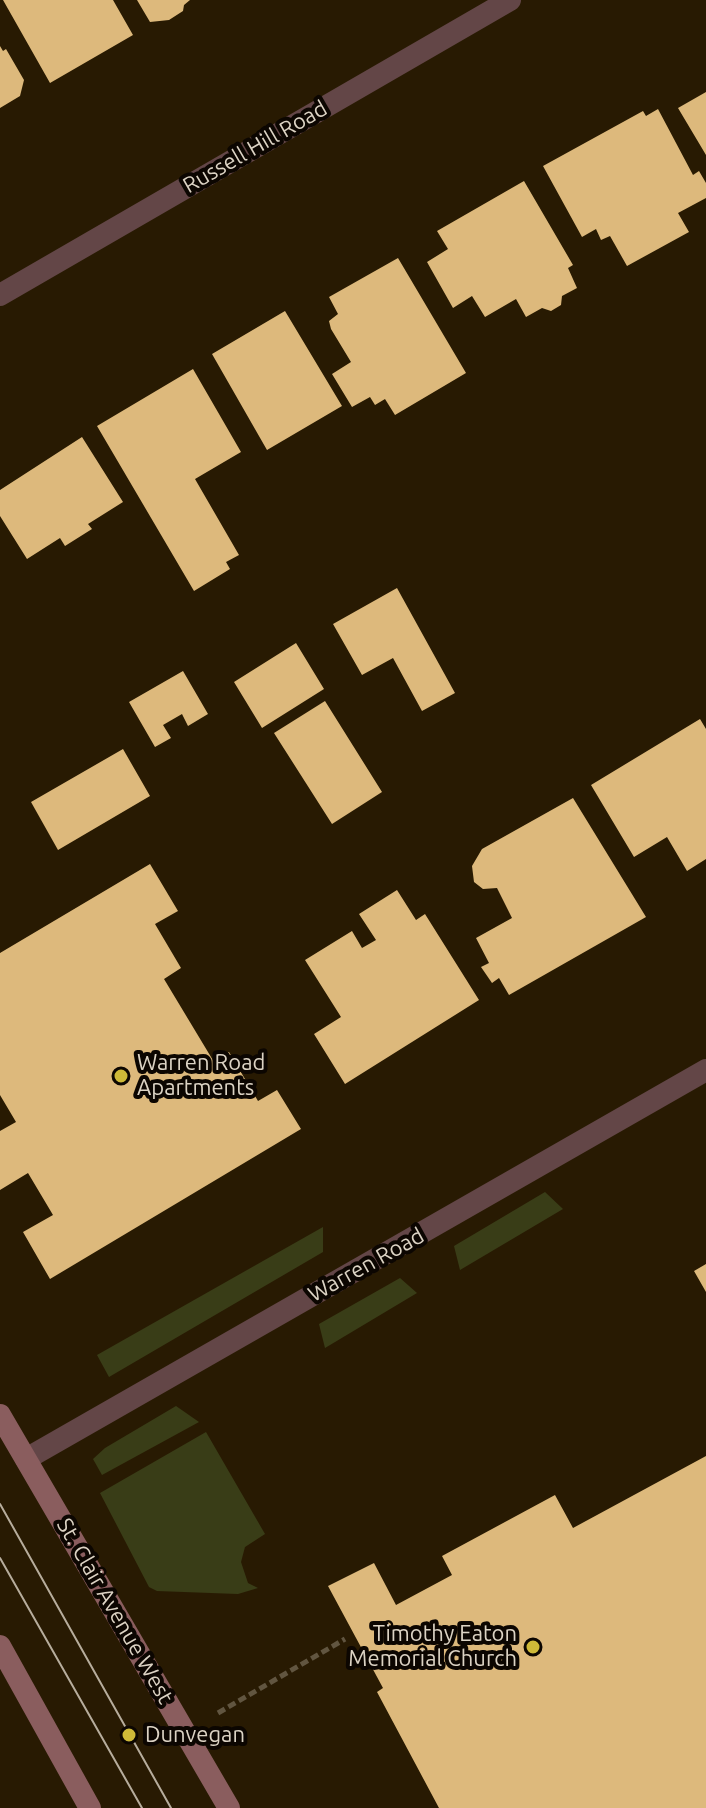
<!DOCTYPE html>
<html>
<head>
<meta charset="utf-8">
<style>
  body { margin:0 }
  canvas { display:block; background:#281a02 }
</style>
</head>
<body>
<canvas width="706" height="1808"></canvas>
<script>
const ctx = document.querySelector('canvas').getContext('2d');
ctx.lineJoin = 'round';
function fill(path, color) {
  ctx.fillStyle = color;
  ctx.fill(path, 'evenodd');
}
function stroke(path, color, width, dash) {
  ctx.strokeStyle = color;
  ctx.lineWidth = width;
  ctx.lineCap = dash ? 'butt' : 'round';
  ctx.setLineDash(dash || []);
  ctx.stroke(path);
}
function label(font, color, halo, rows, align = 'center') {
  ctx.font = font + ' Ubuntu,sans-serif';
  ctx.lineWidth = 8;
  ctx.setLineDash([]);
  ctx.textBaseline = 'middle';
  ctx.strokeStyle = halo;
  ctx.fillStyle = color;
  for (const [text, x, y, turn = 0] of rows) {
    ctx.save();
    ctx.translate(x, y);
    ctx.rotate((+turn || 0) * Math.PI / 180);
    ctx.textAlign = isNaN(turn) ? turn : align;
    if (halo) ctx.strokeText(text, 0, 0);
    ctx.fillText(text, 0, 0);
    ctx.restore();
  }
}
const green = new Path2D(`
  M545 1192 563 1209 460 1270 454 1246Z
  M323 1227V1252L109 1377 97 1355Z
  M400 1278 417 1293 325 1348 319 1324Z
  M176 1406 199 1422 102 1475 93 1459 105 1448Z
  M206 1432 265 1534 245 1547 241 1562 248 1583 258 1588 238 1594 157 1591 149 1587 100 1493Z`);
const building = new Path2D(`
  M3 0H113L133 35 50 83Z
  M137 0H190L184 5 183 11 169 20 150 22Z
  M0 46 3 51 6 49 24 80 20 96 0 108Z
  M706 92V155L678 108Z
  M658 109 693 175 699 171 706 183V198L678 213 689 232 627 266 610 236 601 240 596 229 582 237 543 166 643 111 646 116Z
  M524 181 573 265 568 268 577 288 562 296 561 305 551 311 542 308 526 317 516 299 485 317 472 296 453 308 427 262 448 249 437 231Z
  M398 258 466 373 395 415 385 399 375 405 370 397 352 407 332 374 351 362 331 329 329 321 338 314 329 297Z
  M285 311 342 406 267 450 212 354Z
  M193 369 241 452 195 479 239 555 226 562 230 569 194 591 97 426Z
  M82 437 123 502 88 524 92 529 65 546 60 538 27 559 0 516V490Z
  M397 588 455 693 422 711 393 658 362 675 333 624Z
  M296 643 324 689 262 728 234 682Z
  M183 671 208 714 188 726 182 714 163 725 171 738 155 747 129 702Z
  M325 701 382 792 332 824 274 733Z
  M700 719 706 729V859L687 871 667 837 634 857 591 785Z
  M123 749 150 796 58 850 31 802Z
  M573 798 646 917 509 995 499 978 492 983 481 967 489 963 476 938 512 918 497 888 483 889 474 882 472 866 482 849Z
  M150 864 178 911 155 924 181 968 164 979 214 1062 229 1052 258 1101 277 1090 301 1129 50 1279 23 1232 53 1215 28 1173 0 1190V1131L16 1122 0 1095V953Z
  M397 890 416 920 425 914 479 1000 345 1084 314 1034 341 1017 305 960 352 931 362 948 376 940 359 914Z
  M706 1264V1292L694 1271Z
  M706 1456V1808H439L377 1692 383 1688 328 1586 374 1563 396 1605 452 1575 442 1556 555 1495 573 1528Z`);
const path = new Path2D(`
  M218 1713 345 1639`);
const minor = new Path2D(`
  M0 295 510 0
  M26 1459 706 1070`);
const secondary = new Path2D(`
  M0 1415 229 1808
  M0 1646 90 1808`);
const tram = new Path2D(`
  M0 1504 171 1808
  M0 1558 142 1808`);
const markers = [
  [121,1076,8,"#ceb938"],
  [533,1647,8,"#ceb938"],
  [129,1735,8,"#ceb938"]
];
const streetNames = [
  ["Russell Hill Road",255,147,-30],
  ["Warren Road",366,1265,-29],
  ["St. Clair Avenue West",115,1611,60]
];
const poiNames = [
  ["Warren Road",137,1063],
  ["Apartments",137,1088],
  ["Timothy Eaton",517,1634,"right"],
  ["Memorial Church",517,1659,"right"],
  ["Dunvegan",145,1735]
];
fill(green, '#393d17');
fill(building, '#ddb97c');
stroke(path, '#615540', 5, [8, 4]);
stroke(minor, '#634647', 22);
stroke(secondary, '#8a5d5e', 22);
stroke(tram, '#b7ad9d', 2);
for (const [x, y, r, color] of markers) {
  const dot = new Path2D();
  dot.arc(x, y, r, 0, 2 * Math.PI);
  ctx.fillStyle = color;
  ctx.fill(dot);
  stroke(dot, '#0c0601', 3);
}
label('22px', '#dcd3c4', '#0c0601', streetNames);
label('22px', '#dcd3c4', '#0c0601', poiNames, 'left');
</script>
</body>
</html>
